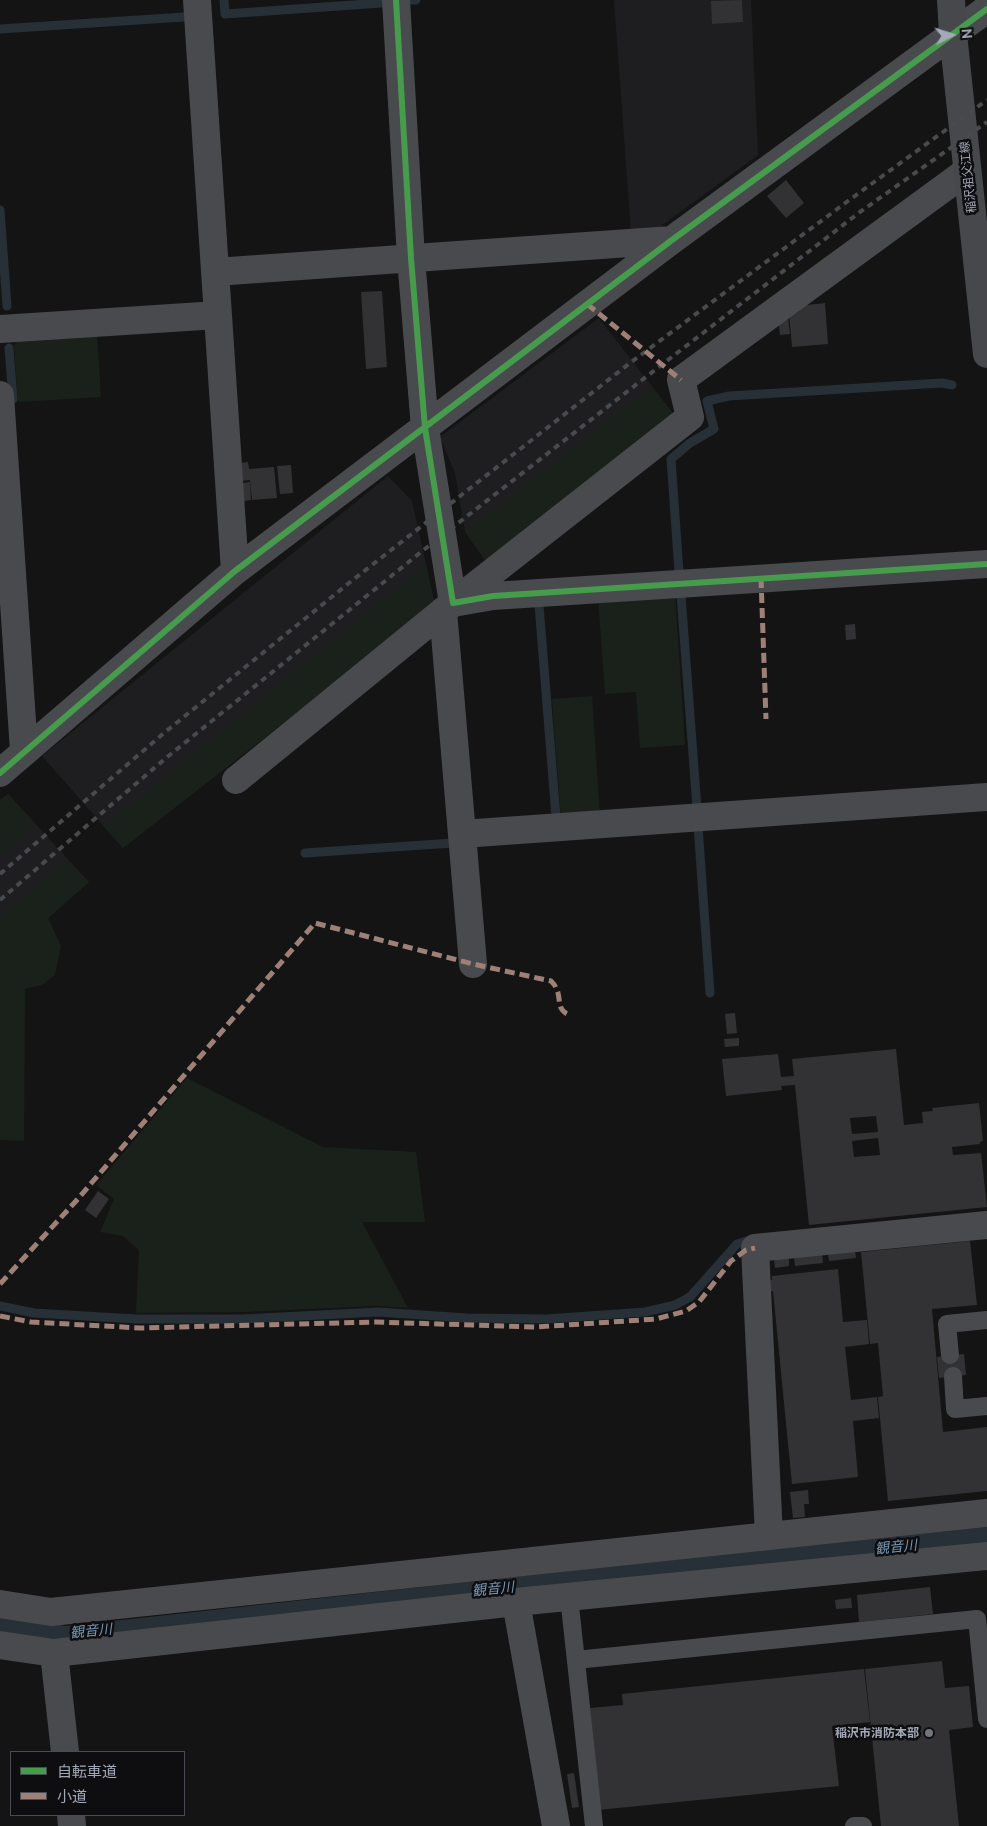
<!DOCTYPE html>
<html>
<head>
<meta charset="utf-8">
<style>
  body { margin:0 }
  #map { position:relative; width:987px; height:1826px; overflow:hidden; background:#141414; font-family:Ubuntu,"Noto Sans JP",sans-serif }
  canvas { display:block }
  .legend { position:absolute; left:10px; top:1751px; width:175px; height:65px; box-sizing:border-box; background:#0e0e10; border:1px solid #4a4c53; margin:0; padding:6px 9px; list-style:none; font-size:15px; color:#a4a9b7 }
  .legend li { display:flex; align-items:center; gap:10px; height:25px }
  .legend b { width:25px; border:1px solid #4a4c53 }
  .north { position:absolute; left:927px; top:10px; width:50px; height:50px; -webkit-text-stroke:4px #0e0e10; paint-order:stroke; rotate:85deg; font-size:14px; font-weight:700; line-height:20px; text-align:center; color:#a4a9b7 }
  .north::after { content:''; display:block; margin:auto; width:18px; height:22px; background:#a4a9b7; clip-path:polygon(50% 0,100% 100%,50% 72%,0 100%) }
</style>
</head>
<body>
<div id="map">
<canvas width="987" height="1826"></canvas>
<ul class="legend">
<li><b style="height:6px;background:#469c4c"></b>自転車道</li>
<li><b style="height:6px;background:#9e8076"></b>小道</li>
</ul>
<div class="north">N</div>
</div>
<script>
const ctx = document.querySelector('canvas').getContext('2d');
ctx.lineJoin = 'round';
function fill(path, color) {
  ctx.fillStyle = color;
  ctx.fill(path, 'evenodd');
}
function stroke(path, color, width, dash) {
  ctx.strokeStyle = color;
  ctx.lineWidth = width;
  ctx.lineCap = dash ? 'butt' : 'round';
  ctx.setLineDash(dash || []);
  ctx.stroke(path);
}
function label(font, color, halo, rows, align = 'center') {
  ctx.font = font + ' Ubuntu,"Noto Sans JP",sans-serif';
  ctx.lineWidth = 5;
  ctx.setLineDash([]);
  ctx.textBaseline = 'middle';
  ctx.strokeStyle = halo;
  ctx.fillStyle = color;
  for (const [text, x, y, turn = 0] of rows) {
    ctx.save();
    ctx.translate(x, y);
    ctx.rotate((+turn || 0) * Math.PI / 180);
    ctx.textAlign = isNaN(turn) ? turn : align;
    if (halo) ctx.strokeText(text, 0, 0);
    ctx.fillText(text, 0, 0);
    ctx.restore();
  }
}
const built = new Path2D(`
  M614 0H751L758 155 653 232 631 233Z
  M599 318 675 416 488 564 465 532 455 473 440 437Z
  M388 476 412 501 435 605 123 848 42 756Z
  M8 794 89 882 0 961V800Z`);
const green = new Path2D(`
  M97 332 101 397 18 402 14 345 22 338Z
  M652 387 675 416 488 564 465 532Z
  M426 565 435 605 123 848 104 827Z
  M675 592 685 745 640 748 636 692 605 694 598 597Z
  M592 696 600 815 561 818 552 699Z
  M8 794 36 824 0 854V800Z
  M67 859 89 882 48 918 61 946 55 975 42 985 25 989 24 1141 0 1140V918Z
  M187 1078 323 1147 416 1152 425 1222H362L408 1308 377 1306 245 1312 136 1313 139 1250 123 1236 100 1232 114 1199 96 1185Z`);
const water = new Path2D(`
  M987 1527V1545L55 1641 0 1635V1618L67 1626 676 1559Z`);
const stream = new Path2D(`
  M224 0 225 14 381 3
  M409 0H416
  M0 29 184 17
  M0 210 7 306
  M9 348 13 399
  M679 572 671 459 690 443 714 429 707 401 729 396 942 383 952 385
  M681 595 697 808
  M539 605 556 817
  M698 826 710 993
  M305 853 453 843
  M0 1306 34 1313 136 1319H242L378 1312 467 1318 546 1319 645 1312 675 1305 690 1297 737 1244 753 1239`);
const building = new Path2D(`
  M742 0 743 22 712 24 711 1Z
  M786 180 804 203 786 218 767 196Z
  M382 291 387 367 366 369 361 292Z
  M825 303 828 344 792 347 789 313 799 312 798 306Z
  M788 317 790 334 780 335 778 318Z
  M248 462 249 469 274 467 277 498 252 500 250 480 242 481 241 463Z
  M291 465 293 493 280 494 277 466Z
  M250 482 251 500 244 501 242 483Z
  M855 624 856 639 846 640 845 625Z
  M735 1013 737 1033 727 1034 725 1014Z
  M739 1038V1046L725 1047 724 1039Z
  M896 1049 904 1125 923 1123 922 1112 933 1111 932 1108 979 1103 983 1141 980 1142V1144L952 1147 953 1155 981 1153 987 1207 809 1225 795 1085 781 1086 782 1090 726 1096 722 1059 778 1054 781 1077 794 1076 792 1059ZM876 1116 878 1132 852 1134 850 1118ZM878 1138 880 1155 854 1157 852 1141Z
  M98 1191 109 1199 96 1218 85 1210Z
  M970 1241 977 1305 932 1309 943 1432 987 1427V1491L888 1501 878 1397 883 1396 878 1343 870 1344 861 1252Z
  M855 1251 856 1258 829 1261 828 1254Z
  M822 1253 823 1263 795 1266 794 1256Z
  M789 1257V1266L775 1268 774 1259Z
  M838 1269 843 1322 867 1320 869 1344 845 1347 851 1400 877 1397 879 1418 853 1421 858 1477 792 1484 773 1291 763 1293 762 1281 772 1280V1276Z
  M964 1354 966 1375 939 1378 937 1357Z
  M808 1490 809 1504H804L805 1517 793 1518 790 1492Z
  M930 1587 933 1614 859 1622 857 1595Z
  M851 1598 852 1608 836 1609 835 1600Z
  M942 1661 945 1688 969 1686 973 1727 949 1730 959 1826H881L865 1669Z
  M864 1669 870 1722 832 1726 839 1786 598 1810 590 1708 623 1705 622 1694Z
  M574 1773 579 1807 572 1808 567 1774Z`);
const service = new Path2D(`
  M950 1355 947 1324 987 1320
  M953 1376 955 1409 987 1406
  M569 1597 594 1826
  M576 1660 977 1619 987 1719
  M854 1826H863`);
const minor = new Path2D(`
  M197 0 235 571
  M396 0 411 258 425 428 453 603 493 596 987 564
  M215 272 672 240
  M0 329 218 315
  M0 395 24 751
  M443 611 473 964
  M0 773 235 571 672 240 953 34
  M236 780 453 603 690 417 681 380 967 171
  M462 834 987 797
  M769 1536 755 1248 987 1225
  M516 1602 556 1826
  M0 1604 51 1612 987 1513
  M0 1645 54 1653 516 1602 987 1556
  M54 1653 65 1752
  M71 1815 72 1826`);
const tertiary = new Path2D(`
  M953 34 987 9`);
const secondary = new Path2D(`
  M951 0 953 34 987 354`);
const rail = new Path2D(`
  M0 874 164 733 349 583 630 363 848 201 987 100
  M0 900 166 758 421 552 642 380 860 212 987 122`);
const quiet = new Path2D(`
  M587 304 681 380
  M761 578 766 719
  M0 1284 76 1201 315 923 473 964 551 981C553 983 555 985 556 988 562 998 555 1010 570 1015
  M0 1316 31 1322 140 1328 375 1322 536 1327 656 1319 686 1311 699 1302 731 1261 746 1250 755 1248`);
const cycleway = new Path2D(`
  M396 0 411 258 425 428 453 603 493 596 987 564
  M0 773 235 571 672 240 987 9`);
const markers = [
  [929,1733,5,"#72757e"]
];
const streetNames = [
  ["稲沢祖父江線",968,177,-96]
];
const poiNames = [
  ["稲沢市消防本部",919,1733]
];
const waterNames = [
  ["観音川",896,1547,-6],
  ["観音川",493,1589,-6],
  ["観音川",91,1631,-6]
];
fill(built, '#1e1e20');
fill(green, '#1a211b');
fill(water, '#272f37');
stroke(stream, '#272f37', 9);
fill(building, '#323234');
stroke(service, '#484a4d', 18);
stroke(minor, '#484a4d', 28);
stroke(tertiary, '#484a4d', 28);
stroke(secondary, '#46484c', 28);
stroke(rail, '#484a4d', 4, [6, 5]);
stroke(quiet, '#9e8076', 5, [10, 5]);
stroke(cycleway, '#469c4c', 6);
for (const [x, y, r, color] of markers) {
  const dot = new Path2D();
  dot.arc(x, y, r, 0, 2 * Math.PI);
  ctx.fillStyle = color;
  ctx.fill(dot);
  stroke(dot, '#0e0e10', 2);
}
label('12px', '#a4a9b7', '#0e0e10', streetNames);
label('bold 12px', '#a4a9b7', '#0e0e10', poiNames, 'right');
label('italic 14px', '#7897b5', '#0e0e10', waterNames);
</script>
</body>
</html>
